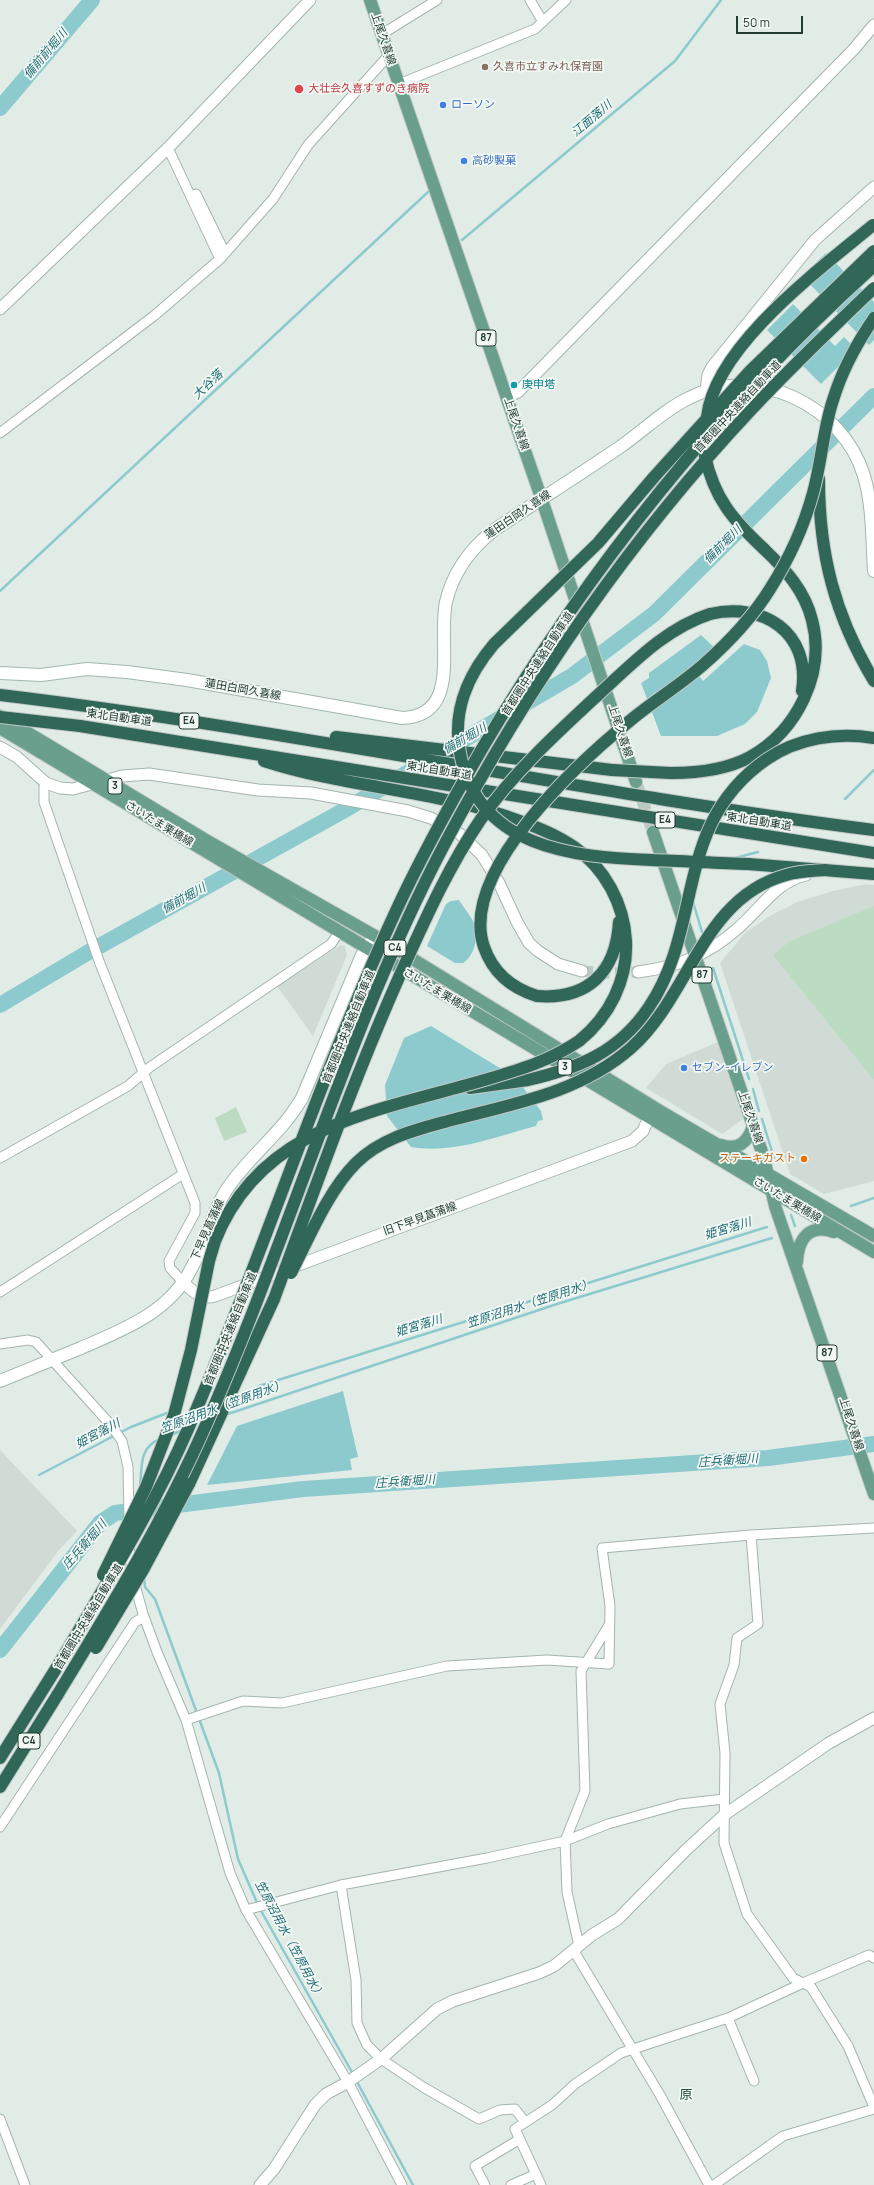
<!DOCTYPE html>
<html>
<head>
<meta charset="utf-8">
<style>
  body { margin:0 }
  #map { position:relative; width:874px; height:2185px; overflow:hidden; background:#e2ece7; font-family:Manrope,sans-serif }
  canvas { display:block }
  .scale { position:absolute; left:736px; top:16px; width:67px; height:18px; box-sizing:border-box; border:2px solid #233c33; border-top:0; padding-left:5px; font-size:12px; line-height:14px; white-space:nowrap; color:#233c33; -webkit-text-stroke:3px #f3f8f5; paint-order:stroke }
</style>
</head>
<body>
<div id="map">
<canvas width="874" height="2185"></canvas>
<div class="scale">50 m</div>
</div>
<script>
const ctx = document.querySelector('canvas').getContext('2d');
ctx.lineJoin = 'round';
function fill(path, color) {
  ctx.fillStyle = color;
  ctx.fill(path, 'evenodd');
}
function stroke(path, color, width, dash) {
  ctx.strokeStyle = color;
  ctx.lineWidth = width;
  ctx.lineCap = dash ? 'butt' : 'round';
  ctx.setLineDash(dash || []);
  ctx.stroke(path);
}
function label(font, color, halo, rows, align = 'center') {
  ctx.font = font + ' Manrope,"Noto Sans JP",sans-serif';
  ctx.lineWidth = 3.5;
  ctx.setLineDash([]);
  ctx.textBaseline = 'middle';
  ctx.strokeStyle = halo;
  ctx.fillStyle = color;
  for (const [text, x, y, turn = 0] of rows) {
    ctx.save();
    ctx.translate(x, y);
    ctx.rotate((+turn || 0) * Math.PI / 180);
    ctx.textAlign = isNaN(turn) ? turn : align;
    if (halo) ctx.strokeText(text, 0, 0);
    ctx.fillText(text, 0, 0);
    ctx.restore();
  }
}
const built = new Path2D(`
  M866 884 874 885V1181L824 1194 790 1174 720 963 745 933 768 917 797 902 833 891Z
  M341 945 345 946 347 955 313 1036 277 986Z
  M718 1042 743 1119 722 1134 646 1088 666 1064Z
  M0 1450 77 1531 59 1550 0 1629Z`);
const green = new Path2D(`
  M874 906V1080L773 955 790 941Z
  M236 1107 247 1132 224 1141 215 1118Z`);
const water = new Path2D(`
  M826 253 874 302V340L869 345 802 276Z
  M793 304 835 346 844 337 856 349 821 384 767 330Z
  M701 635 715 648 693 667 703 681 744 644 760 650 767 661 771 678 757 712 745 724 717 736H661L641 683 649 678V673Z
  M459 900C471 919 481 925 474 948 471 955 469 959 463 963H455L427 946 446 904 451 901Z
  M431 1026 516 1078 541 1111 543 1120 538 1121 536 1126C495 1137 453 1154 411 1147L387 1116 385 1085 404 1038Z
  M343 1391 358 1457 350 1459 352 1470 207 1485 237 1426Z`);
const stream = new Path2D(`
  M462 240 675 61 721 0
  M0 591 428 192
  M845 799 874 770
  M735 858 758 852
  M693 902 702 932
  M713 968 749 1079
  M753 1089 759 1111
  M762 1119 774 1158
  M851 1206 874 1198
  M791 1215 795 1226
  M259 1386 767 1227
  M225 1415 557 1304 772 1238
  M171 1435 183 1430
  M39 1475 131 1427 167 1413
  M140 1487C142 1467 139 1447 160 1439
  M144 1577 145 1587 155 1599 219 1773 238 1859 258 1905
  M260 1909 353 2074
  M356 2080 413 2185`);
const river = new Path2D(`
  M0 108 92 0
  M0 1005 87 953 341 812 572 676 654 614 874 396
  M0 1650 100 1523 115 1513 303 1489 768 1458 874 1444`);
const tertiaryTunnel = new Path2D(`
  M582 971 608 973 638 972`);
const primaryTunnel = new Path2D(`
  M636 782 653 832`);
const minor = new Path2D(`
  M530 0 543 22
  M382 34 437 0
  M399 84 535 29 566 0
  M168 148 220 259
  M196 194 225 253
  M0 433 155 315 220 259 273 199 308 145 389 55
  M46 783 44 787V802L99 961 195 1203V1213L169 1261 170 1268 183 1282
  M0 1158 128 1086 150 1067 331 944 340 931
  M0 1292 183 1174
  M0 1344 28 1340 36 1342 110 1424 122 1441 128 1467 129 1521
  M751 1535 758 1624 737 1638 734 1665 720 1704 725 1753 724 1843 747 1914 793 1978 811 1987 848 2046 874 2107
  M129 1545 132 1574 143 1614 157 1652 186 1720 230 1873 246 1910 348 2082 402 2185
  M186 1720 243 1701 282 1703 447 1666 547 1660 609 1664 610 1606 602 1548 751 1535 874 1528
  M0 1827 135 1622 144 1617
  M341 1885 356 1980 357 2023 367 2045 381 2059 423 2087 479 2119 500 2110 515 2109 525 2122
  M246 1910 341 1885 487 1858 565 1841 608 1824 680 1804 724 1799
  M579 1946 567 1892 565 1841 585 1791 581 1671 609 1625
  M574 1951 660 2095 709 2185
  M728 2018 754 2081
  M0 2119 25 2185
  M485 2185 475 2166 520 2139
  M511 2185 536 2174
  M541 2185 515 2129 552 2105 575 2084 621 2053 728 2018 803 1983 869 1955 874 1958
  M714 2185 783 2136 874 2109`);
const tertiary = new Path2D(`
  M0 309 168 148 310 0
  M706 391 708 375 712 367 815 240 874 187
  M507 397 518 392 854 49 874 25
  M0 747 17 757 46 783 60 788 73 789 122 776 149 774 258 790 311 793 408 811 431 818 460 834 482 855 499 883 517 922 529 943 538 951 558 964 582 971
  M638 972C677 967 708 955 737 929 759 911 776 881 806 875
  M183 1282C192 1291 201 1300 215 1296L632 1141 643 1131 649 1117
  M260 2185 274 2169 315 2105 326 2094 348 2082 381 2059 437 2009 453 2001 539 1973 554 1966 592 1935 618 1919 686 1850 724 1815 829 1743 874 1718`);
const secondary = new Path2D(`
  M0 673 41 675 87 669 127 672 187 680 402 718C463 716 437 642 446 602 453 572 470 549 494 530 536 502 579 475 620 447 643 431 664 410 689 398 755 363 843 405 864 476 873 506 872 540 874 571
  M0 1381C27 1370 54 1359 81 1348 122 1330 168 1313 190 1271 205 1244 210 1215 227 1189 249 1156 282 1133 302 1098L362 955 375 936`);
const primary = new Path2D(`
  M370 0 546 512 636 782
  M0 716 204 839 375 936 665 1114 874 1236
  M0 728 874 1252
  M653 832 764 1158 775 1206 874 1494
  M721 1145C738 1151 748 1142 753 1126
  M797 1262C798 1239 809 1223 834 1232`);
const motorway = new Path2D(`
  M819 479C819 555 835 616 874 681
  M710 614C763 602 811 632 802 691
  M0 695C293 730 581 793 874 830
  M80 726 874 853
  M336 737 612 770
  M264 761C347 788 438 790 520 821 539 828 557 835 574 847 605 868 624 904 626 941 628 980 609 1017 579 1041
  M671 773C698 773 726 770 750 757 797 731 826 673 812 620 805 591 785 569 764 549
  M748 864 874 874
  M537 996C588 1000 616 972 619 922
  M470 1088 528 1080
  M189 1484 274 1299
  M0 1758 62 1659
  M0 1787 58 1694`);
const motorwayBridge = new Path2D(`
  M707 417C715 346 820 269 873 225
  M705 456C714 498 733 520 764 549
  M0 717 80 726
  M612 770 671 773
  M748 864C716 863 683 861 651 860 572 857 478 848 460 753 452 711 467 676 494 644L598 543 654 477 750 371 874 251
  M537 996C511 988 493 973 484 947 458 872 580 761 632 719 655 700 680 685 703 665 728 643 752 618 770 589 789 559 804 526 813 493 822 461 823 428 834 397 843 368 857 343 874 318
  M528 1080C579 1068 619 1052 649 1007 704 926 673 823 767 759 798 738 837 732 874 738
  M291 1273C309 1238 328 1191 356 1163 381 1138 415 1130 448 1121 512 1104 580 1093 631 1048 690 996 702 898 786 875 799 871 812 871 825 870
  M274 1299C314 1191 353 1081 400 975 424 922 448 867 481 819 514 772 557 733 599 694 632 664 666 628 710 614
  M103 1575 146 1487 174 1415 191 1350 209 1261 215 1241C261 1123 381 1111 488 1079 522 1069 549 1061 579 1041
  M96 1648 143 1570 189 1484
  M62 1659C106 1584 153 1509 188 1429 262 1259 317 1082 395 913 421 856 452 801 483 747 588 569 720 405 874 266
  M58 1694C111 1607 164 1520 205 1427 290 1236 346 1032 443 847 526 690 629 540 751 410 790 368 832 328 874 288`);
const markers = [
  [485,67,4,"#8d6e63"],
  [299,89,5,"#e0444e"],
  [443,105,4,"#3f7fe0"],
  [464,161,4,"#3f7fe0"],
  [514,385,4,"#0f9aa8"],
  [684,1068,4,"#3f7fe0"],
  [804,1159,4,"#e8710a"]
];
const shields = [
  [486,338,20],
  [189,721,20],
  [115,786,14],
  [665,820,20],
  [395,948,22],
  [702,975,20],
  [565,1067,14],
  [827,1353,20],
  [29,1741,22]
];
const shieldNames = [
  ["87",486,338],
  ["E4",189,721],
  ["3",115,786],
  ["E4",665,820],
  ["C4",395,948],
  ["87",702,975],
  ["3",565,1067],
  ["87",827,1353],
  ["C4",29,1741]
];
const streetNames = [
  ["上尾久喜線",383,39,71],
  ["首都圏中央連絡自動車道",738,407,-47],
  ["上尾久喜線",516,424,71],
  ["蓮田白岡久喜線",518,515,-34],
  ["首都圏中央連絡自動車道",538,664,-57],
  ["蓮田白岡久喜線",243,690,10],
  ["東北自動車道",119,718,8],
  ["上尾久喜線",620,731,72],
  ["東北自動車道",439,771,9],
  ["東北自動車道",759,822,9],
  ["さいたま栗橋線",159,824,31],
  ["さいたま栗橋線",437,991,31],
  ["首都圏中央連絡自動車道",349,1027,-68],
  ["上尾久喜線",750,1117,71],
  ["さいたま栗橋線",787,1200,31],
  ["旧下早見菖蒲線",420,1219,-20],
  ["下早見菖蒲線",208,1230,-66],
  ["首都圏中央連絡自動車道",231,1329,-68],
  ["上尾久喜線",851,1424,72],
  ["首都圏中央連絡自動車道",89,1617,-59]
];
const educationNames = [
  ["久喜市立すみれ保育園",493,67]
];
const healthNames = [
  ["大壮会久喜すずのき病院",308,89]
];
const shopNames = [
  ["ローソン",451,105],
  ["高砂製菓",472,161],
  ["セブン-イレブン",692,1068]
];
const cultureNames = [
  ["庚申塔",522,385]
];
const foodNames = [
  ["ステーキガスト",796,1159]
];
const waterNames = [
  ["備前前堀川",46,54,-50],
  ["江面落川",592,119,-40],
  ["大谷落",208,385,-43],
  ["備前堀川",723,545,-45],
  ["備前堀川",465,739,-30],
  ["備前堀川",184,899,-29],
  ["姫宮落川",728,1229,-17],
  ["笠原沼用水（笠原用水）",530,1304,-18],
  ["姫宮落川",419,1326,-17],
  ["笠原沼用水（笠原用水）",223,1407,-20],
  ["姫宮落川",98,1434,-28],
  ["庄兵衛堀川",728,1461,-4],
  ["庄兵衛堀川",405,1482,-4],
  ["庄兵衛堀川",85,1545,-49],
  ["笠原沼用水（笠原用水）",289,1940,62]
];
const quarterNames = [
  ["原",686,2095]
];
fill(built, '#d0dbd5');
fill(green, '#bcdcc2');
fill(water, '#8dcace');
stroke(stream, '#8dcace', 2.5);
stroke(river, '#8dcace', 16);
stroke(tertiaryTunnel, '#bcc9c3', 11, [11, 5.5]);
stroke(primaryTunnel, '#bcc9c3', 12, [12, 6]);
stroke(minor, '#a5b4ad', 11);
stroke(tertiary, '#a5b4ad', 13);
stroke(secondary, '#a1b7ad', 14);
stroke(primary, '#c1c8c6', 14);
stroke(motorway, '#c1c8c6', 14);
stroke(minor, '#fff', 9);
stroke(tertiary, '#fff', 11);
stroke(secondary, '#fff', 12);
stroke(primary, '#699f8c', 12);
stroke(motorway, '#306756', 12);
stroke(motorwayBridge, '#c1c8c6', 14, []);
stroke(motorwayBridge, '#306756', 12);
for (const [x, y, r, color] of markers) {
  const dot = new Path2D();
  dot.arc(x, y, r, 0, 2 * Math.PI);
  ctx.fillStyle = color;
  ctx.fill(dot);
  stroke(dot, '#f3f8f5', 1.5);
}
for (const [x, y, w] of shields) {
  const box = new Path2D();
  box.roundRect(x - w / 2, y - 8, w, 16, 3);
  ctx.fillStyle = '#f3f8f5';
  ctx.fill(box);
  stroke(box, '#233c33', 1);
}
label('bold 10px', '#233c33', null, shieldNames);
label('11px', '#233c33', '#f3f8f5', streetNames);
label('11px', '#785e54', '#f3f8f5', educationNames, 'left');
label('11px', '#be3a42', '#f3f8f5', healthNames, 'left');
label('11px', '#366cbe', '#f3f8f5', shopNames, 'left');
label('11px', '#0d838f', '#f3f8f5', cultureNames, 'left');
label('11px', '#c56008', '#f3f8f5', foodNames, 'right');
label('italic 12px', '#206e75', '#f3f8f5', waterNames);
label('13px', '#204d3e', '#f3f8f5', quarterNames);
</script>
</body>
</html>
